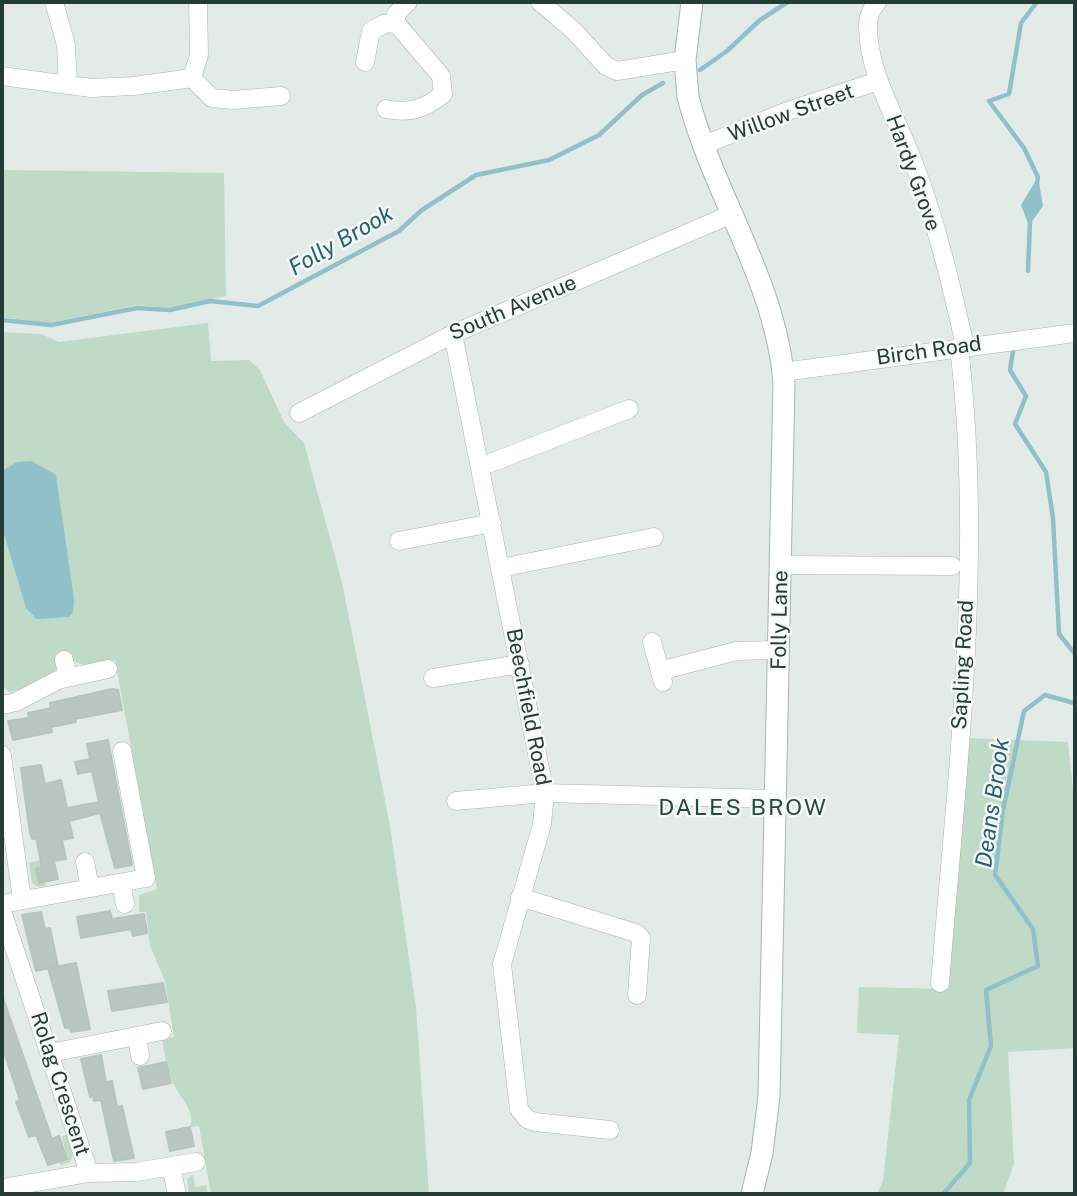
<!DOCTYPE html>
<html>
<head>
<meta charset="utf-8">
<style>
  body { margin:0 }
  #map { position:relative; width:1077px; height:1196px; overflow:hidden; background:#e3ebe8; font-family:"Public Sans",sans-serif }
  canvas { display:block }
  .frame { position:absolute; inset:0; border:4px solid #253b36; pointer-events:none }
</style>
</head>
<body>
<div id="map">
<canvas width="1077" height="1196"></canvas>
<div class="frame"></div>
</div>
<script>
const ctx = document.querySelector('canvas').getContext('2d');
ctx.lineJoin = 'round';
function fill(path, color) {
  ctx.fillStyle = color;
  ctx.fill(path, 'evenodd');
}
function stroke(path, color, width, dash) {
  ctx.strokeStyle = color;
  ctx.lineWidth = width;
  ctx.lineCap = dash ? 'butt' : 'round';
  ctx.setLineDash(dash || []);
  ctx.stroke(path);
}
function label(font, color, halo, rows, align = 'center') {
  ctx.font = font + ' "Public Sans",sans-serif';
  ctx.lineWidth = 5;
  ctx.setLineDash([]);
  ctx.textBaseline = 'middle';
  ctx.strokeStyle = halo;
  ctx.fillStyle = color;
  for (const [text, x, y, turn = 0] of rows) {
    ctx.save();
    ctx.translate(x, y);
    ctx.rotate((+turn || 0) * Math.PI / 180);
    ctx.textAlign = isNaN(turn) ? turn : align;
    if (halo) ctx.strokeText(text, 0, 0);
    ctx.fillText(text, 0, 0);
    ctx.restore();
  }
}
const green = new Path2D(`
  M2 170 224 173 226 296 171 308 137 305 49 323 2 317Z
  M208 323 211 361 249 360 260 370 284 422 304 443 342 582 390 826 416 1008 429 1194H211L199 1126 190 1127C196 1110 179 1098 173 1082 168 1070 163 1049 162 1039L174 1037 165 981 150 946 146 912H139V895L157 889 115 660C96 662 77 673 67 652L55 655 56 671 22 690 9 692 2 685V332L41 334 59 342Z
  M965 738 1068 742 1075 809V1048L1008 1052 1014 1164 1003 1194H877L883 1180 899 1035 857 1033 859 987 949 989Z
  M41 860 42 867 36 869 39 883 45 882 46 886 38 887 32 883 29 863Z
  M67 1135 73 1155 70 1162 61 1165 59 1162 67 1159 62 1136Z
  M193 1174 195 1187 206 1185 208 1194H189L187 1179Z`);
const water = new Path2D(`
  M1038 177 1043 206 1029 226 1021 205Z
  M32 461 56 475 74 599 73 612 69 617 37 619 26 608 2 527V471L17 462Z`);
const stream = new Path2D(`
  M700 70 727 51 760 20 788 2
  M1037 183 1038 177 1024 148 989 101 1009 94 1021 23 1037 2
  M1028 271 1030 222
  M2 320 51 325 137 308 170 310 210 301 258 306 399 231 422 210 476 175 549 160 599 135 642 95 663 83
  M1013 351 1010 370 1026 396 1015 424 1046 472 1053 518 1059 634 1075 654
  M943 1194 970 1163 969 1100 991 1046 986 990 1038 966 1033 929 995 875 1003 810 1024 711 1045 695 1074 703 1075 700`);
const building = new Path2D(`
  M112 689 118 690 122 710 75 719 76 722 51 727 52 732 13 740 8 721 29 718 28 713 51 708 50 703Z
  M108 740 132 865 115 868 100 813 69 821 73 838 62 840 66 859 54 861 58 879 39 883 36 869 42 867 36 838 32 839 30 833 21 768 41 765 45 784 61 780 67 808 99 802 92 771 78 774 75 762 90 759 87 744Z
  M110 911 112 919 144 914 147 933 133 936 131 929 81 938 77 917Z
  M41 912 45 929 50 928 58 966 36 971 22 915Z
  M76 963 90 1029 71 1032 70 1028H65L48 968Z
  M163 983 167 1002 112 1011 108 991Z
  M2 995 52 1139 59 1136 67 1159 48 1165 36 1135 29 1137 16 1102 20 1100 2 1046Z
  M101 1055 106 1082 112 1081 117 1107 122 1106 134 1158 114 1161 101 1100 94 1101 93 1096 90 1097 81 1059Z
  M166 1062 171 1083 143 1089 138 1068Z
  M190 1127 194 1146 170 1151 166 1132Z`);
const minor = new Path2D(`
  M54 2 66 45 68 85
  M540 2 573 30 606 66 617 71 685 60
  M877 2C871 10 868 16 868 26 868 74 897 118 913 161 936 221 951 284 965 346
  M365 62 371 31 384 24 396 23
  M2 76 91 88 134 86 192 78 212 98 233 100 281 96
  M192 78 199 55 198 2
  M386 109C410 114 424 109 443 94L441 76 396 23V14L408 2
  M704 145 785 112 878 81
  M453 334 545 793 542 824 502 964 519 1109 527 1119 535 1122 610 1130
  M783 372 1075 333
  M299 413 453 334 732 214
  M480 467 629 409
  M399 541 492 523
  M781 565 952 566
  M501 568 654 537
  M652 642 663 682
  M64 660 68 677
  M660 671 736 651 779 650
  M433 678 520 664
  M2 705 16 702 58 680 108 669
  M2 755 22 900
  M456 801 545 793 775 799
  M85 862 90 888
  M121 883 125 904
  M520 897 636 933 641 938 637 995
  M2 904 146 878 122 751
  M2 911 89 1173 2 1188
  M940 983C957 772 984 558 959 347
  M137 1036 140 1056
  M50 1053 162 1031
  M171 1166 176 1190
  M89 1173 136 1172 196 1162`);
const secondary = new Path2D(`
  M692 2 685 60 688 97C713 194 777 283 784 384L769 1096 762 1153 752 1194`);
const streetNames = [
  ["Willow Street",791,113,-20],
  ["Hardy Grove",913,173,70],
  ["South Avenue",513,308,-23],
  ["Birch Road",929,351,-8],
  ["Folly Lane",780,620,-89],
  ["Sapling Road",963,665,-87],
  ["Beechfield Road",528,707,79],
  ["Rolag Crescent",60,1084,72]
];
const waterNames = [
  ["Folly Brook",341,241,-30],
  ["Deans Brook",993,803,-82]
];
const neighbourhoodNames = [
  ["DALES BROW",743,808]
];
fill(green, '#bfdac7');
fill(water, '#91c0ca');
stroke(stream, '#91c0ca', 4.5);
fill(building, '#b9c6c1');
stroke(building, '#b6c4bf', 2);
stroke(minor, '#a6b3af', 19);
stroke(secondary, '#a3b6b0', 23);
stroke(minor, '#fff', 18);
stroke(secondary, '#fff', 21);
label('21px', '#253b36', '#f4f8f6', streetNames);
label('italic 23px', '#256170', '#f4f8f6', waterNames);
ctx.letterSpacing = '2px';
label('23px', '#234b42', '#f4f8f6', neighbourhoodNames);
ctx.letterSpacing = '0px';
</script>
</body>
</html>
